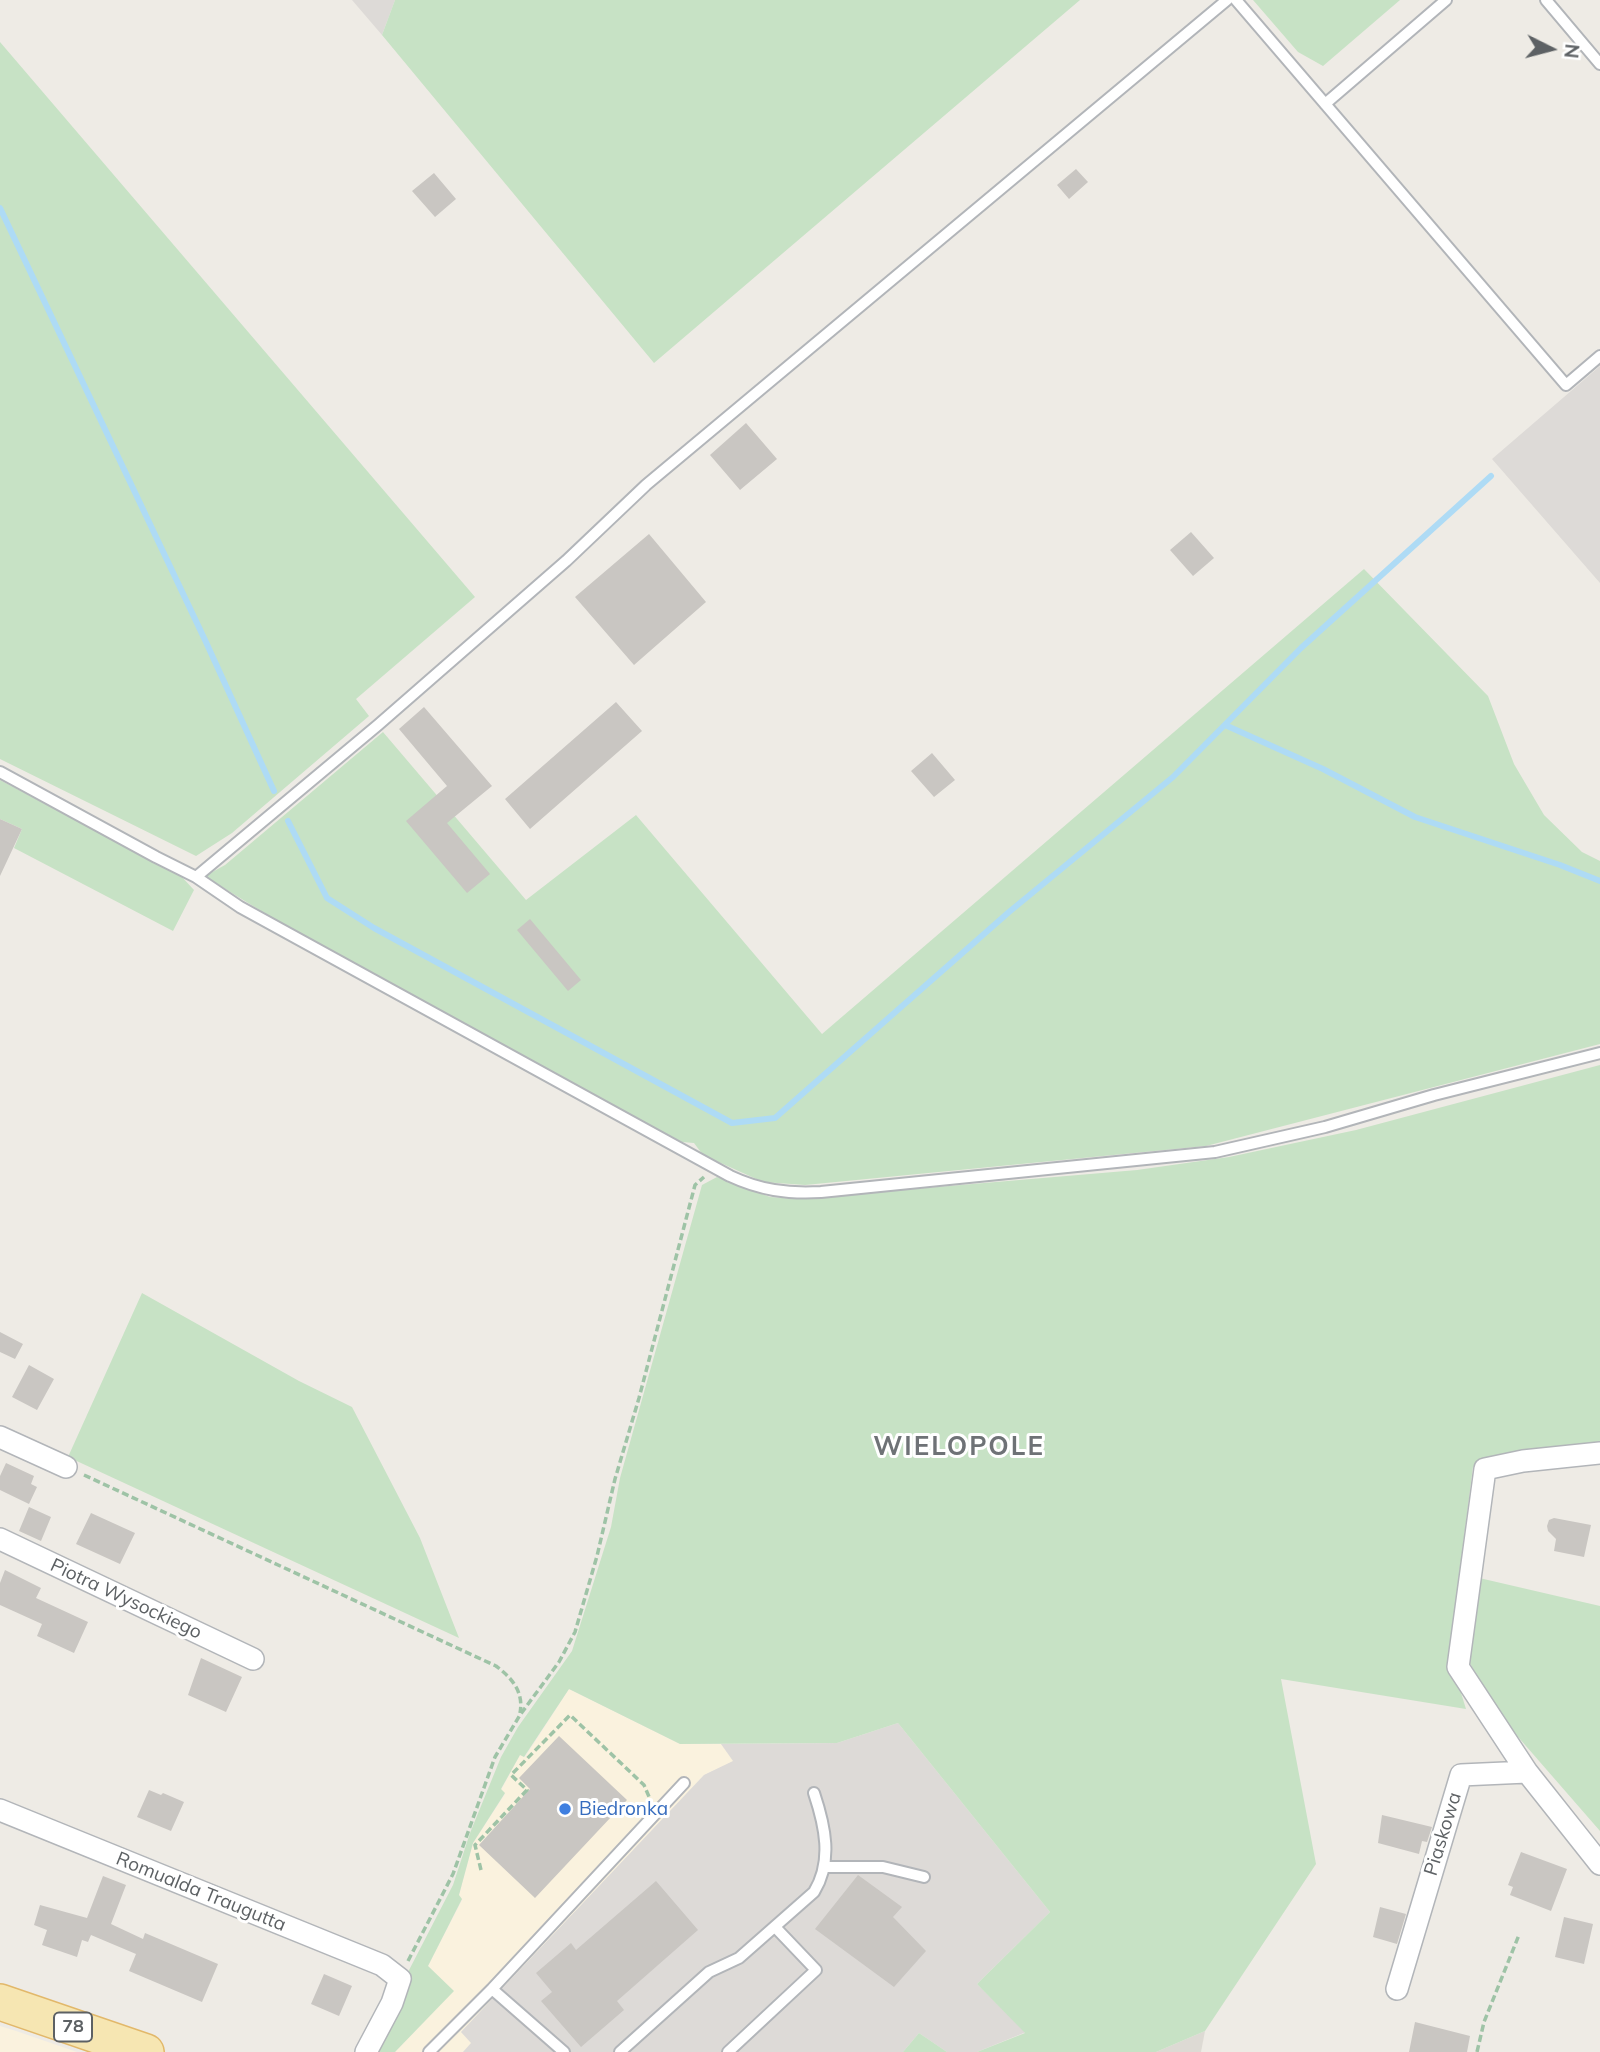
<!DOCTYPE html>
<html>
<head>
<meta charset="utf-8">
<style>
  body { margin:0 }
  #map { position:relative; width:1600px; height:2052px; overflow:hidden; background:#eeebe5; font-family:Mulish,sans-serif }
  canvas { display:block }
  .north { position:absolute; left:1516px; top:14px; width:70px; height:70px; -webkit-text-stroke:5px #fff; paint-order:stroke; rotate:96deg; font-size:19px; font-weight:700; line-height:28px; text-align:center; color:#5d6164 }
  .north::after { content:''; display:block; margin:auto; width:24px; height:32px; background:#5d6164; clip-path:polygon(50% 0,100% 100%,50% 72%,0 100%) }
</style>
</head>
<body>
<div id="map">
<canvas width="1600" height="2052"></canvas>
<div class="north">N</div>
</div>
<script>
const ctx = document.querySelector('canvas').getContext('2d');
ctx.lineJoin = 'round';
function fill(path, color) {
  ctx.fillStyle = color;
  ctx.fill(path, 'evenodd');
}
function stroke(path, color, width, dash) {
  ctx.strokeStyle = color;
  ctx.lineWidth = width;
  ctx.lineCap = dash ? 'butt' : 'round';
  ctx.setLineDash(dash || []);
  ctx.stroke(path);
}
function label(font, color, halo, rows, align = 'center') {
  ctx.font = font + ' Mulish,sans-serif';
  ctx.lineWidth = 6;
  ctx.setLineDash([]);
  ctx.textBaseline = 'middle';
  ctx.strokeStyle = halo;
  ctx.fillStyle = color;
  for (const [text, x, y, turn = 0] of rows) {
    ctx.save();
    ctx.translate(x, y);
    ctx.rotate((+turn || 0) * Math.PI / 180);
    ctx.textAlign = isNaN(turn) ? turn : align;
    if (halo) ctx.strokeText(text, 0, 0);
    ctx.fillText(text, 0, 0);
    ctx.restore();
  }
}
const commercial = new Path2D(`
  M569 1689 680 1744H721L734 1761 704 1775 461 2032 472 2043 463 2052H395L453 1991 428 1966 462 1900 459 1895 473 1843 505 1794 501 1790 520 1755 525 1757Z
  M0 2026 16 2031 77 2052H0Z`);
const industrial = new Path2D(`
  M352 0H395L382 35Z
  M1600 366V583L1492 459Z
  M898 1723 1050 1912 977 1984 1026 2032 977 2052H947L919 2033 903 2052H463L471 2043 461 2032 704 1775 733 1761 721 1744 837 1743Z`);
const education = new Path2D(`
  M1205 2031 1201 2052H1156Z`);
const green = new Path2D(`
  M395 0H1080L654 363 382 35Z
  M1253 0H1400L1323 66 1298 52Z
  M0 42 475 597 356 699 369 716 232 833 196 856 0 759Z
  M1364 569 1488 696 1514 764 1544 815 1582 852 1600 861V1044L1206 1146 805 1185 763 1182 703 1155 694 1143 682 1142C522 1056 358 974 205 876L225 865 383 732 526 900 636 815 822 1034Z
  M0 780 181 876 194 890 173 931 14 848 22 829 0 819Z
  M1600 1065V1442L1473 1467 1449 1654 1466 1709 1281 1679 1316 1864 1205 2031 1156 2052H977L1025 2033 977 1984 1050 1912 898 1723 837 1743 680 1744 569 1689 524 1757 520 1755 501 1789 505 1793 473 1843 459 1895 462 1899 428 1966 454 1991 395 2052H371L407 1974 453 1885 470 1833 501 1757 518 1727 572 1651 611 1527 620 1478 702 1185 717 1177 770 1197 796 1199 1137 1170 1229 1157 1356 1130Z
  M142 1293 299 1381 352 1407 420 1538 459 1638 68 1457Z
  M1475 1577 1600 1606V1831L1499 1715 1467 1658Z
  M919 2033 947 2052H903Z`);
const stream = new Path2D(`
  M0 208 205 640 274 791
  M1225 725 1323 769 1415 817 1560 865 1600 881
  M288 821 327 898 374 928 732 1123 775 1118 1009 912 1173 777 1301 648 1491 476`);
const building = new Path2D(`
  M1076 169 1088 182 1069 199 1057 185Z
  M434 173 456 199 435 217 412 191Z
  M746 423 777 459 740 490 710 455Z
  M1191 532 1214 558 1193 576 1170 550Z
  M649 534 706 602 634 665 575 597Z
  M616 702 642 731 530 829 505 799Z
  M424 707 492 786 447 823 490 874 467 893 406 821 447 786 399 729Z
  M932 753 955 780 934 797 911 771Z
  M0 819 22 829 0 876Z
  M530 919 581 980 568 991 517 930Z
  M0 1332 23 1344 15 1359 0 1352Z
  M29 1365 54 1379 37 1410 12 1397Z
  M6 1463 34 1476 31 1484 37 1487 29 1504 0 1490V1476Z
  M29 1507 51 1517 41 1541 19 1531Z
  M91 1513 135 1533 120 1564 76 1544Z
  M1554 1518 1591 1525 1584 1557 1554 1551 1556 1539 1548 1531 1547 1526 1549 1520Z
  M5 1570 41 1588 36 1598 88 1622 74 1653 37 1636 42 1624 0 1605V1583Z
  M201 1658 242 1677 226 1712 188 1695Z
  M559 1736 627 1800 535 1898 479 1845 530 1789 519 1778Z
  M149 1790 161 1795 163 1793 184 1802 171 1831 137 1817Z
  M1382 1815 1432 1827 1427 1842 1422 1841 1419 1854 1378 1843Z
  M1521 1852 1567 1869 1551 1911 1510 1895 1513 1887 1508 1885Z
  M858 1875 902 1907 893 1917 926 1951 894 1987 815 1929Z
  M103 1876 126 1885 111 1924 143 1939 145 1933 218 1964 202 2002 129 1971 136 1954 91 1935 88 1942 82 1940 77 1957 42 1945 47 1930 34 1925 40 1905 87 1918Z
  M656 1881 698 1930 617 2001 624 2010 581 2047 541 2001 552 1992 536 1973 571 1943 576 1950Z
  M1380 1907 1406 1914 1397 1944 1373 1937Z
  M1564 1917 1593 1924 1584 1964 1555 1957Z
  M324 1974 352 1986 339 2016 311 2004Z
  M1415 2022 1470 2036 1467 2052H1409Z`);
const path = new Path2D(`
  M84 1475 496 1666C512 1678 524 1692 520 1713
  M481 1870 475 1845 527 1790 511 1775 570 1715 644 1785 650 1799
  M408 1961 453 1874 495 1757 520 1715 559 1662 575 1632 597 1556 615 1479 639 1398 695 1185 704 1177
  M1477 2052 1484 2022 1519 1935`);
const service = new Path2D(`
  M1236 0 1566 385 1600 356
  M1546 0 1600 64
  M1325 104 1446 0
  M0 772 156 857 196 877 378 725 566 561 646 485 1227 0
  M196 877 240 907 730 1176C760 1190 787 1194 821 1192L1215 1152 1325 1127 1434 1095 1600 1053
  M825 1867H883L924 1877
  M492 1989 564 2052
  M429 2052 492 1989 684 1783
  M620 2052 709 1972 739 1958 814 1892C833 1861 825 1826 814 1793
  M728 2052 816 1970 775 1927`);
const minor = new Path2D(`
  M0 1437 66 1467
  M0 1539 253 1659
  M1527 1772 1458 1667 1485 1469 1523 1461 1600 1453
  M0 1810 382 1965 400 1979 392 2003 366 2052
  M1397 1989 1461 1775 1527 1772 1600 1864`);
const primary = new Path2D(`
  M0 2002 146 2052`);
const markers = [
  [565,1809,7,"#3f7fe0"]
];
const shields = [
  [73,2027,38]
];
const shieldNames = [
  ["78",73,2027]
];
const streetNames = [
  ["Piotra Wysockiego",126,1599,25],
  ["Piaskowa",1443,1834,-73],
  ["Romualda Traugutta",201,1892,22]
];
const shopNames = [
  ["Biedronka",579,1809]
];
const districtNames = [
  ["WIELOPOLE",959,1447]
];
fill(commercial, '#faf2de');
fill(industrial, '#dddad7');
fill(education, '#dddad4');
fill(green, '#c7e2c5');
stroke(stream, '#aedbf5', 6);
fill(building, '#c9c6c2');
stroke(service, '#b2b5b9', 14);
stroke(minor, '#b2b5b9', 24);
stroke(primary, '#e2b86a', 38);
stroke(path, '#9ec3a6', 3.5, [7, 3.5]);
stroke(service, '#fff', 10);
stroke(minor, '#fff', 21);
stroke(primary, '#f6e6b2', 35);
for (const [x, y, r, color] of markers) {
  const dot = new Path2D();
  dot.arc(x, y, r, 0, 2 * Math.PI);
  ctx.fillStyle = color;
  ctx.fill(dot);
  stroke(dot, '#fff', 2.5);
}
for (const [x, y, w] of shields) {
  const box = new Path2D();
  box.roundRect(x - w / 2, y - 14.5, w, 29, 5);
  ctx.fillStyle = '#fff';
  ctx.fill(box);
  stroke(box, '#5d6164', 2);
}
label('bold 18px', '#5d6164', null, shieldNames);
label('19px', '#5d6164', '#fff', streetNames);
label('19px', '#366cbe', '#fff', shopNames, 'left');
ctx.letterSpacing = '2px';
label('bold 26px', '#6e7276', '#fff', districtNames);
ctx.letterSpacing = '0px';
</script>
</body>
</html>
